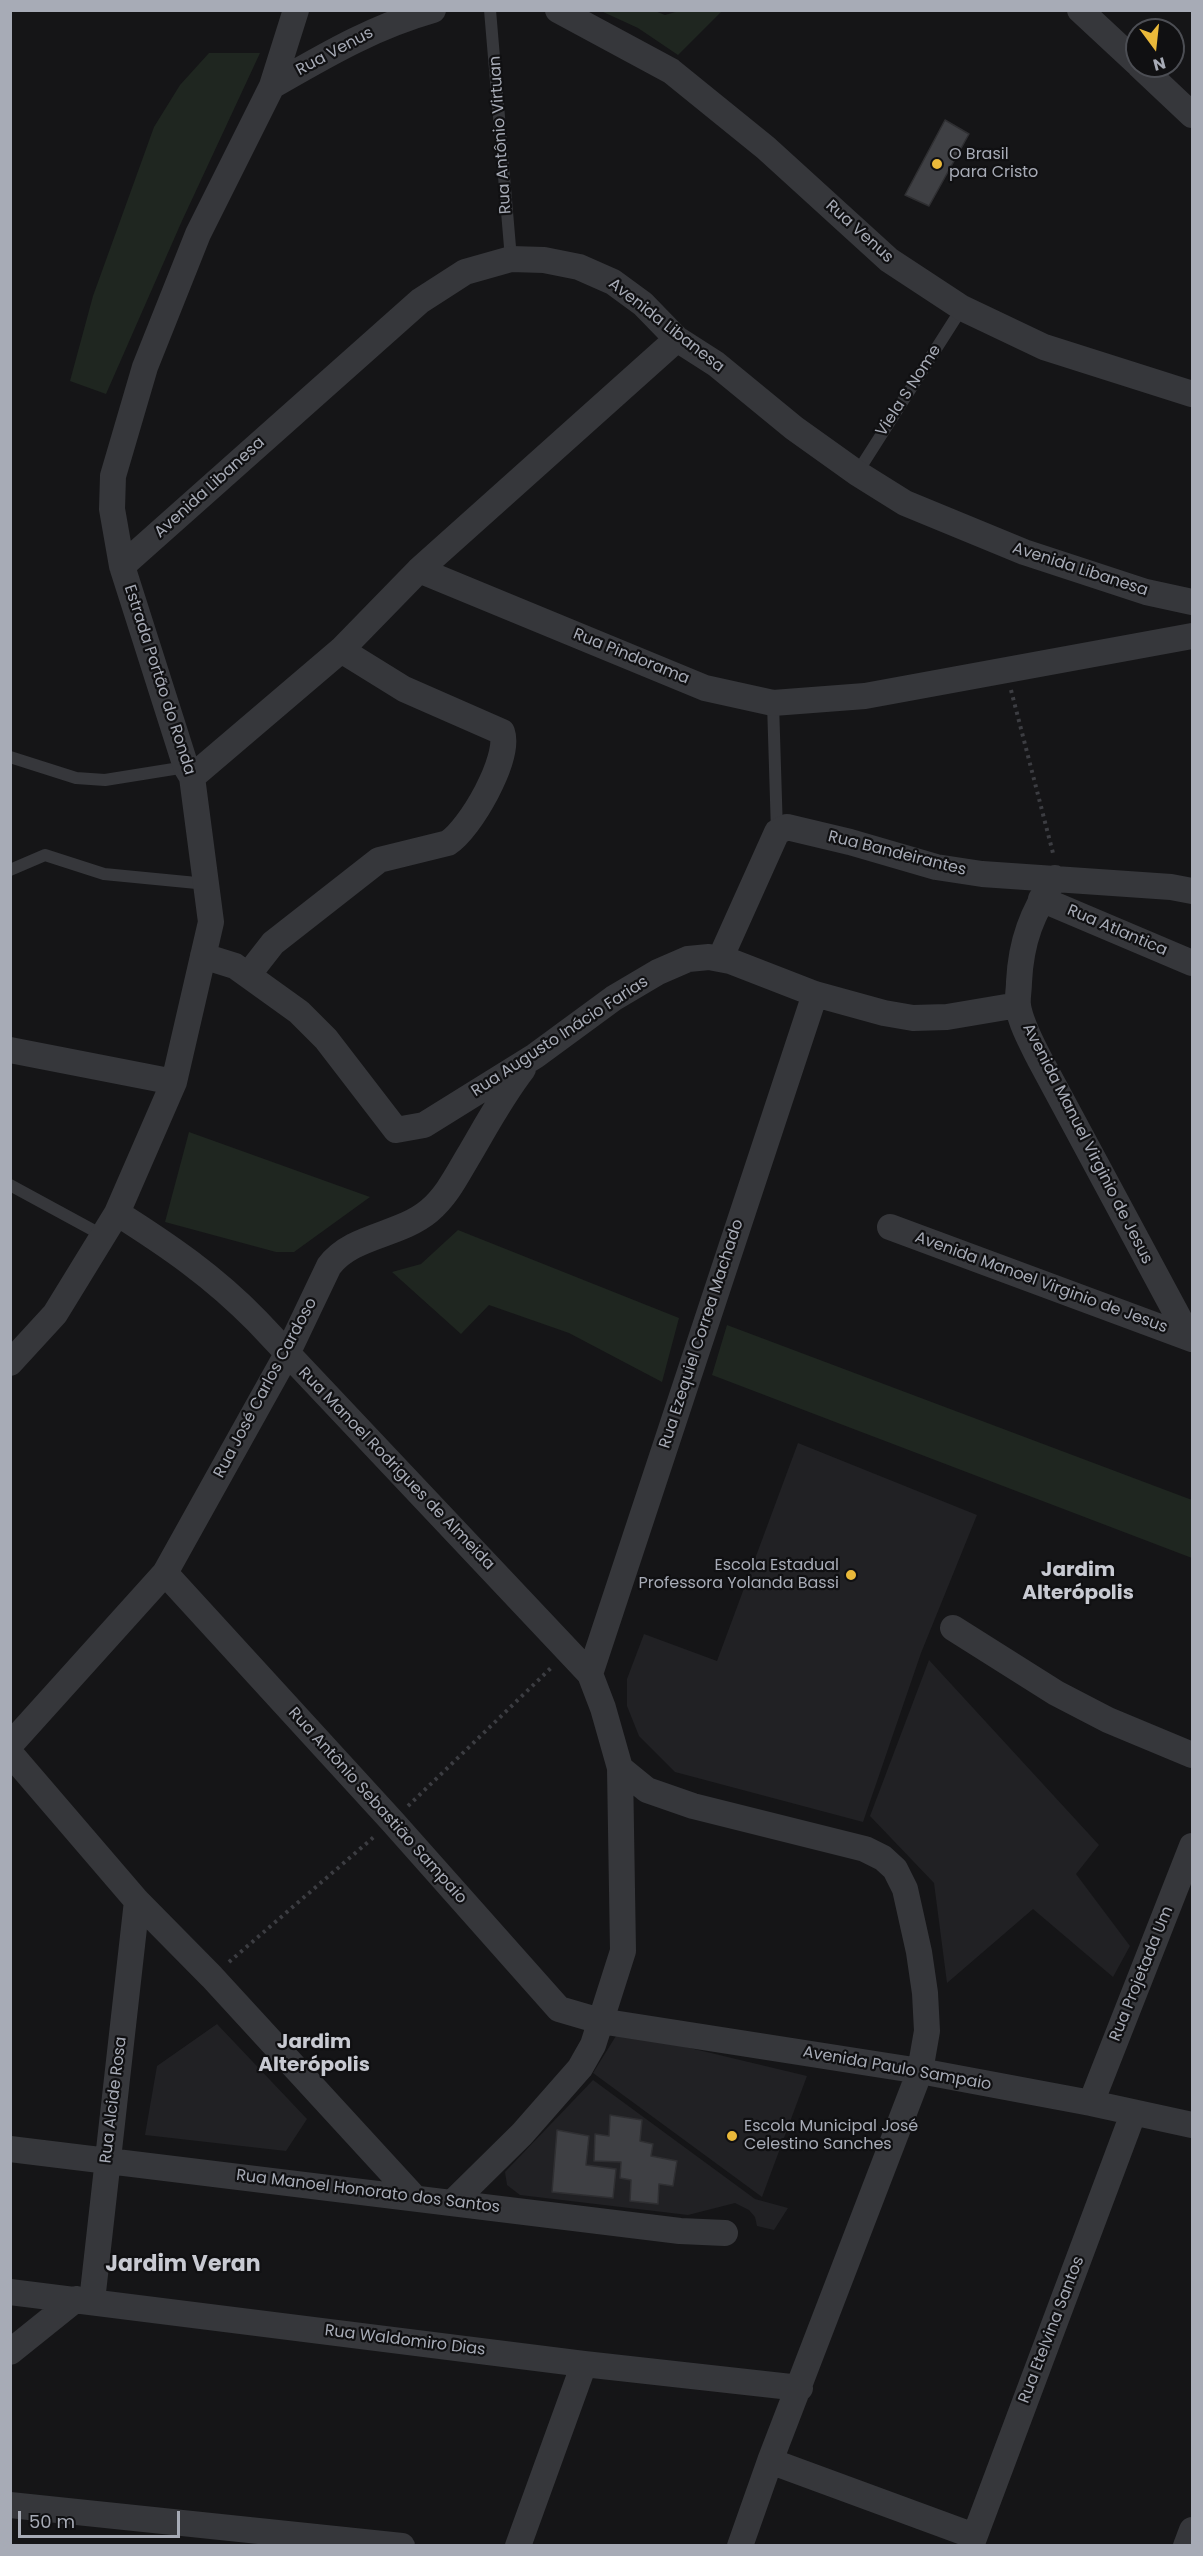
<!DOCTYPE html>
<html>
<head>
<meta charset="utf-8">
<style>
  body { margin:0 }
  #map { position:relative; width:1203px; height:2556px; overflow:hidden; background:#151517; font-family:Poppins,sans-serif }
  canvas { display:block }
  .frame { position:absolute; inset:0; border:12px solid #a7abb6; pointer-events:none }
  .north { position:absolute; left:1125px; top:18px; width:60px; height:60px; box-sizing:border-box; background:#101012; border:2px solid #4c4e54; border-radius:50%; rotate:165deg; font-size:16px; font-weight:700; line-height:24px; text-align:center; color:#a7abb6 }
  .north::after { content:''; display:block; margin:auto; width:21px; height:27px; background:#eab93a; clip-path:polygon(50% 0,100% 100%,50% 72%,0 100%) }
  .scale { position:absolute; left:18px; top:2511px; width:162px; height:27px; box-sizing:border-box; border:3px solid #a7abb6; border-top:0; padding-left:8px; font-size:18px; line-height:21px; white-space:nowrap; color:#a7abb6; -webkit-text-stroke:4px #101012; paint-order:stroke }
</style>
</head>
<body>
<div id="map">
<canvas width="1203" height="2556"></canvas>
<div class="frame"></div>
<div class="north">N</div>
<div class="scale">50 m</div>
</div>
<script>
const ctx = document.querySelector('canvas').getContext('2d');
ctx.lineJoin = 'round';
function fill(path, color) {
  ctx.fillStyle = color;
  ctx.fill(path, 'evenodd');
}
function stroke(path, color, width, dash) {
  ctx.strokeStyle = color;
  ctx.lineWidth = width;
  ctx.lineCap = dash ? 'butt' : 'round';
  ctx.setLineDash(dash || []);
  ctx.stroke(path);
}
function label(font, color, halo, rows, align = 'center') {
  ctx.font = font + ' Poppins,sans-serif';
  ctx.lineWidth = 4.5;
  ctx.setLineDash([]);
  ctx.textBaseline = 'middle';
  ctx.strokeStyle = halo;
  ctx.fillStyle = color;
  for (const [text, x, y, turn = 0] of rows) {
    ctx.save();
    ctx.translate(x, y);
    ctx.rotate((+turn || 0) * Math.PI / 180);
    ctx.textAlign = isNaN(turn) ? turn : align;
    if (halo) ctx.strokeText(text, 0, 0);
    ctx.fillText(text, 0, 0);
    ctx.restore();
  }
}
const built = new Path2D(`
  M798 1443 977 1515 921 1653 863 1822 675 1772 639 1736 627 1706V1679L644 1634 717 1661Z
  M929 1660 1099 1845 1076 1874 1130 1946 1113 1977 1033 1909 947 1983 934 1883 870 1816Z
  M217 2024 307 2119 286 2151 145 2135 157 2066Z
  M619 2031 807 2076 762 2197 593 2073Z
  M593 2080 755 2199 788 2208 774 2230 757 2226 755 2217 749 2210 735 2203 688 2215 520 2195 507 2185 505 2172Z`);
const green = new Path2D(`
  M601 11H655L665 15 679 11H722L678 55 638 28Z
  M209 53H260L181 223 106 394 70 381 93 296 154 127 180 85Z
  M189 1132 370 1197 294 1252H276L165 1222Z
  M458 1230 679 1318 662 1382 569 1333 489 1305 461 1334 392 1272 421 1264Z
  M727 1325 1192 1500V1558L712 1375Z`);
const building = new Path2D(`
  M945 120 969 134 929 206 905 195Z
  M610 2115 642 2120 640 2141 653 2144 651 2156 677 2161 673 2186 659 2184 658 2204 630 2201 631 2180 620 2178 621 2162 594 2161 595 2134 609 2136Z
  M557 2130 589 2136 586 2165 616 2169 613 2198 552 2192Z`);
const path = new Path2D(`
  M1011 690 1054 857
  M408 1806 553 1666
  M229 1962 375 1836`);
const service = new Path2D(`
  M490 10 511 259
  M857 473 962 308
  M773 703 777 832
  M10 757 76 778 105 780 186 767
  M10 870 45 855 104 874 207 884
  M10 1185 102 1235`);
const minor = new Path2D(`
  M558 10 671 71 766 148 889 260 962 308 1044 347 1192 394
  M1080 10 1137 63
  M1140 66 1192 115
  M272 86C326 55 373 27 433 10
  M122 566 420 301 465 272 511 259 544 260 579 267 613 282 643 304 677 339 716 364 794 428 857 473 905 503 1024 552 1146 592 1192 602
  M419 570 705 688 773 703 865 696 1192 636
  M192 777 341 650 419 570 677 339
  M1055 878C1032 913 1021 941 1019 982 1019 990 1017 999 1018 1006 1021 1024 1031 1042 1039 1058L1189 1337
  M1041 899 1192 963
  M203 956 235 966 299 1012 326 1039 396 1130 424 1125 535 1056 614 998 658 972 688 959 709 957 730 961 815 994 884 1013 913 1018 947 1017 1018 1005
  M720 959 777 832 787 827 850 842 936 867 982 874 1171 887 1192 891
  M248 975 273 943 379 860 448 843C470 829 511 758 502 732L404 689 341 650
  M10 1050 174 1082
  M117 1213C169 1246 213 1276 257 1321L590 1674 603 1708 620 1768 623 1951 593 2045 580 2068 522 2134 453 2202
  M890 1227 1192 1339
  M10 1363 55 1314 117 1213 174 1082 211 922 192 777 186 767 122 566 112 509 113 476 145 367 198 234 272 86 296 10
  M165 1573 392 1821 559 2009 600 2021 920 2071 1091 2103 1192 2125
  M953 1628 1056 1693 1108 1720 1192 1755
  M590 1674 815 994
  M10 1745 165 1573 287 1354 329 1266C352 1235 399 1236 429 1211 447 1196 457 1175 469 1155 486 1126 502 1096 523 1069
  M10 1753 137 1901 212 1977 414 2197
  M620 1768 647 1790 693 1806 865 1849 883 1858 895 1869 905 1889 919 1952 925 1993 927 2031 920 2071 770 2461 740 2546
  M1091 2103 1192 1846
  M10 2149 680 2231 725 2233
  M10 2292 584 2364 800 2388
  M92 2301 137 1901
  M10 2352 76 2299
  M770 2461 974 2536
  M10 2505 402 2546
  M518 2546 584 2364
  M971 2546 1133 2114
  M1186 2546 1192 2530`);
const markers = [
  [937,164,6,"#eab93a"],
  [851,1575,6,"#eab93a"],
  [732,2136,6,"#eab93a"]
];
const streetNames = [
  ["Rua Venus",335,52,-28],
  ["Rua Antônio Virtuan",501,135,-94],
  ["Rua Venus",859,232,42],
  ["Avenida Libanesa",666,326,38],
  ["Viela S Nome",909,391,-57],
  ["Avenida Libanesa",210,488,-42],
  ["Avenida Libanesa",1080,570,18],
  ["Rua Pindorama",631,657,22],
  ["Estrada Portão do Ronda",159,680,72],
  ["Rua Bandeirantes",897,854,14],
  ["Rua Atlantica",1117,931,23],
  ["Rua Augusto Inácio Farias",560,1037,-33],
  ["Avenida Manuel Virginio de Jesus",1087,1144,63],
  ["Avenida Manoel Virginio de Jesus",1041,1283,20],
  ["Rua Ezequiel Correa Machado",702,1334,-72],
  ["Rua José Carlos Cardoso",266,1388,-62],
  ["Rua Manoel Rodrigues de Almeida",396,1469,46],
  ["Rua Antônio Sebastião Sampaio",377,1806,48],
  ["Rua Projetada Um",1142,1974,-68],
  ["Avenida Paulo Sampaio",897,2069,10],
  ["Rua Alcide Rosa",114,2100,-83],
  ["Rua Manoel Honorato dos Santos",368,2192,7],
  ["Rua Etelvina Santos",1052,2330,-69],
  ["Rua Waldomiro Dias",405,2341,7]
];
const poiNames = [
  ["O Brasil",949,155],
  ["para Cristo",949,173],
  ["Escola Estadual",839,1566,"right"],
  ["Professora Yolanda Bassi",839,1584,"right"],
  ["Escola Municipal José",744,2127],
  ["Celestino Sanches",744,2145]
];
const quarterNames = [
  ["Jardim",1078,1571],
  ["Alterópolis",1078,1594],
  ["Jardim",314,2043],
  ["Alterópolis",314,2066]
];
const districtNames = [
  ["Jardim Veran",183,2265]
];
fill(built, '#212124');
fill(green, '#1f2620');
fill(building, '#3f4044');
stroke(building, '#2f2f32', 1.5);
stroke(path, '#3c3d42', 4, [3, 4.5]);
stroke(service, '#36373b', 12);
stroke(minor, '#36373b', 26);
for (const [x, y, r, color] of markers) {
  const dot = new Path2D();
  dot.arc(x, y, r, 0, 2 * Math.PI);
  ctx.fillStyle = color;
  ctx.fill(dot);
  stroke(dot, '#101012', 2);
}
label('16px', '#a7abb6', '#101012', streetNames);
label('16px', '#a7abb6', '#101012', poiNames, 'left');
label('bold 20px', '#c8cad2', '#101012', quarterNames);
label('bold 22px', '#c8cad2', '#101012', districtNames);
</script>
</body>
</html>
